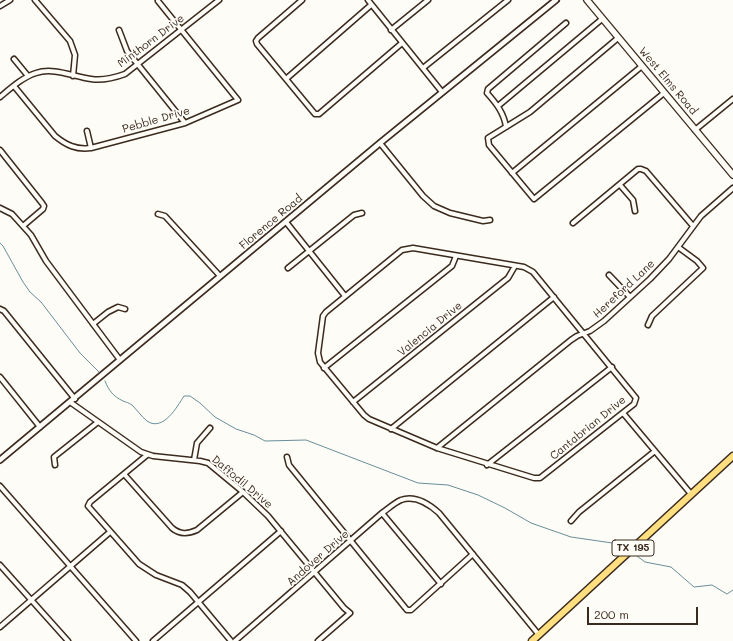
<!DOCTYPE html>
<html>
<head>
<meta charset="utf-8">
<style>
  body { margin:0 }
  #map { position:relative; width:733px; height:641px; overflow:hidden; background:#fdfcf7; font-family:Mali,sans-serif }
  canvas { display:block }
  .scale { position:absolute; left:587px; top:607px; width:111px; height:18px; box-sizing:border-box; border:2px solid #3b2a1e; border-top:0; padding-left:5px; font-size:12px; line-height:14px; white-space:nowrap; color:#3b2a1e; -webkit-text-stroke:3px #fdfcf7; paint-order:stroke }
</style>
</head>
<body>
<div id="map">
<canvas width="733" height="641"></canvas>
<div class="scale">200 m</div>
</div>
<script>
const ctx = document.querySelector('canvas').getContext('2d');
ctx.lineJoin = 'round';
function stroke(path, color, width, dash) {
  ctx.strokeStyle = color;
  ctx.lineWidth = width;
  ctx.lineCap = dash ? 'butt' : 'round';
  ctx.setLineDash(dash || []);
  ctx.stroke(path);
}
function label(font, color, halo, rows, align = 'center') {
  ctx.font = font + ' Mali,sans-serif';
  ctx.lineWidth = 3.5;
  ctx.setLineDash([]);
  ctx.textBaseline = 'middle';
  ctx.strokeStyle = halo;
  ctx.fillStyle = color;
  for (const [text, x, y, turn = 0] of rows) {
    ctx.save();
    ctx.translate(x, y);
    ctx.rotate((+turn || 0) * Math.PI / 180);
    ctx.textAlign = isNaN(turn) ? turn : align;
    if (halo) ctx.strokeText(text, 0, 0);
    ctx.fillText(text, 0, 0);
    ctx.restore();
  }
}
const stream = new Path2D(`
  M0 243 3 246 23 282 30 292 41 302 80 353 100 373
  M105 381C109 391 113 396 123 401 126 402 129 403 132 405 137 410 141 416 147 421 163 432 177 407 184 396H190L200 403 215 417 236 429 254 435 265 441 306 440 418 483 448 485 478 495 505 508 531 523 571 537 626 545
  M637 556 645 562 671 567 694 587 712 585 727 594 733 590`);
const minor = new Path2D(`
  M35 0 70 41 75 55 73 76
  M302 0 258 38 256 41 257 44 315 114H319L402 43
  M368 0 442 92
  M0 6 10 0
  M119 30 127 51 185 123
  M391 30 428 0
  M618 38 530 112 488 138 489 145 534 199 664 93
  M14 59 28 76
  M423 68 508 0
  M286 79 371 5
  M14 86 55 136C66 145 76 150 91 148L185 123 238 100 158 1
  M0 97C11 88 23 77 36 73 54 67 74 77 91 79 103 81 114 78 125 74L219 0
  M498 106 602 19
  M506 127C504 113 496 103 487 93L488 89 566 23
  M695 130 733 99
  M87 131 91 148
  M380 143 423 196 434 206 450 213 483 221 490 220
  M0 150 42 203 44 206 43 209 23 226
  M512 173 642 66
  M620 185 633 200 635 211
  M0 208 12 214 31 235 46 261 120 360
  M158 214 165 216 220 276
  M286 222 345 296
  M573 223 638 169H641L646 171 693 226
  M413 248 524 267 533 272 636 398 634 404 540 478H534L437 448 369 419 364 415 320 362 318 353 323 316 326 312 402 250Z
  M288 268 354 215 362 213
  M609 275 630 297
  M0 309 4 311 75 399
  M93 324 108 312 118 307 125 309
  M648 325 652 316 703 268 697 261 678 247
  M324 368 452 266 456 256
  M0 377 40 427
  M70 402 141 452 153 456 200 461 208 463 243 492 268 516 344 608 350 613 318 641
  M353 402 508 278 515 266
  M623 413 691 494
  M391 429 554 297
  M437 448 571 340 577 336 590 331 604 321 650 279 669 259 701 216 733 188
  M147 455 90 502 88 506 139 564 156 575 182 585 190 592 231 641
  M287 457 289 465 407 610H411L473 554
  M194 460 197 443 210 428
  M55 465 54 457 98 422
  M487 465 612 367
  M124 474 172 528C180 535 188 534 197 530L243 492
  M0 486 136 641
  M382 513 441 584
  M571 521 579 512 655 451
  M0 565 68 641
  M0 627 110 532
  M153 641 281 531
  M235 641 382 513C388 509 394 503 401 500 415 495 429 504 439 513L539 635`);
const tertiary = new Path2D(`
  M0 460 380 143 556 0`);
const secondary = new Path2D(`
  M587 0 733 175`);
const trunk = new Path2D(`
  M532 641 733 456`);
const shields = [
  [633,548,42]
];
const shieldNames = [
  ["TX 195",633,548]
];
const streetNames = [
  ["Minthorn Drive",151,41,-37],
  ["West Elms Road",668,81,50],
  ["Pebble Drive",156,120,-16],
  ["Florence Road",271,222,-40],
  ["Hereford Lane",624,289,-43],
  ["Valencia Drive",430,329,-39],
  ["Cantabrian Drive",588,428,-39],
  ["Daffodil Drive",242,482,40],
  ["Andover Drive",318,558,-41]
];
stroke(stream, '#698e97', 1);
stroke(minor, '#3b2a1e', 7);
stroke(tertiary, '#3b2a1e', 8);
stroke(secondary, '#3b2a1e', 8);
stroke(trunk, '#3b2a1e', 9);
stroke(minor, '#fdfcf7', 4);
stroke(tertiary, '#fdfcf7', 4.5);
stroke(secondary, '#fdfcf7', 5.5);
stroke(trunk, '#ffdf80', 6);
for (const [x, y, w] of shields) {
  const box = new Path2D();
  box.roundRect(x - w / 2, y - 8, w, 16, 3);
  ctx.fillStyle = '#fdfcf7';
  ctx.fill(box);
  stroke(box, '#3b2a1e', 1);
}
label('bold 10px', '#3b2a1e', null, shieldNames);
label('11px', '#3b2a1e', '#fdfcf7', streetNames);
</script>
</body>
</html>
